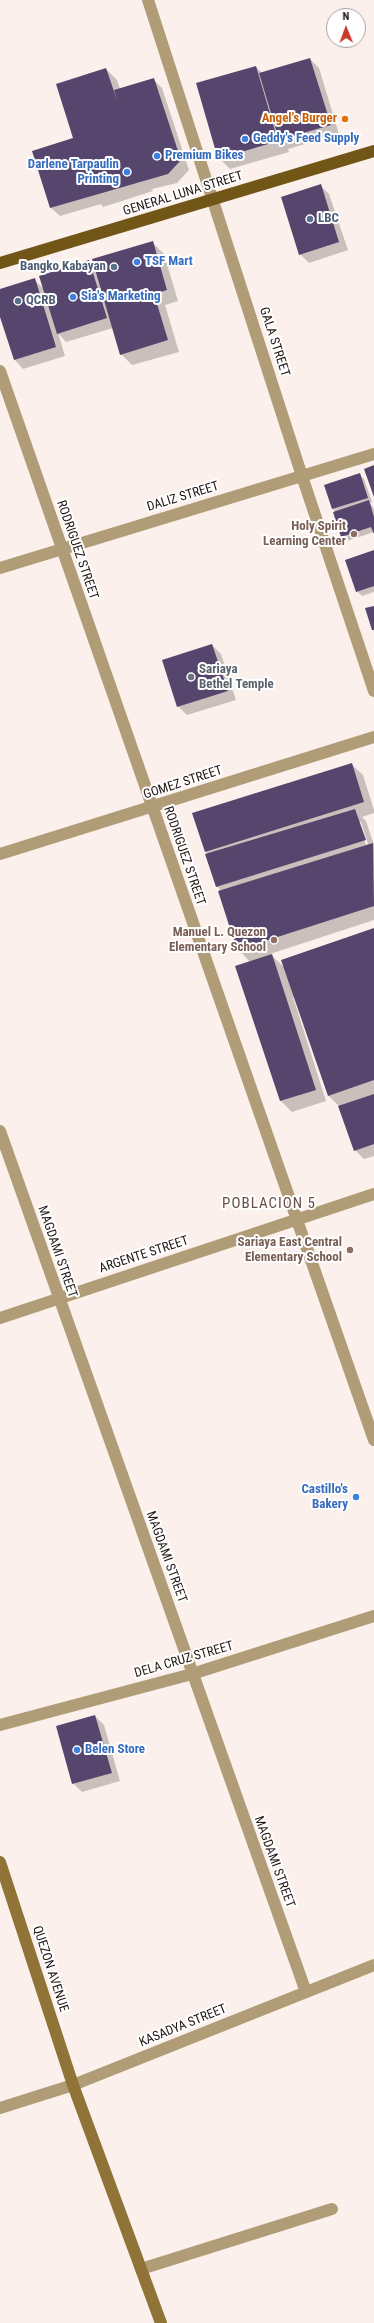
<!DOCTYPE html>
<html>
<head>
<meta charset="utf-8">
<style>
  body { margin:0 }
  #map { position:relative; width:374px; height:2323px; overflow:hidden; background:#fcf0ec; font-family:"Roboto Condensed",sans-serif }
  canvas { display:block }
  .north { position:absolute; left:326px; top:8px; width:40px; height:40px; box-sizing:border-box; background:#fff; border:1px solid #a6a2a1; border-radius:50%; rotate:359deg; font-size:11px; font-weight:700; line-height:16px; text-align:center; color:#211714 }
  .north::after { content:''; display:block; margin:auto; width:14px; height:18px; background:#c83b2d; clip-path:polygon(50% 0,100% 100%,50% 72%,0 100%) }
</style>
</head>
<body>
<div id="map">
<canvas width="374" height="2323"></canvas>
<div class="north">N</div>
</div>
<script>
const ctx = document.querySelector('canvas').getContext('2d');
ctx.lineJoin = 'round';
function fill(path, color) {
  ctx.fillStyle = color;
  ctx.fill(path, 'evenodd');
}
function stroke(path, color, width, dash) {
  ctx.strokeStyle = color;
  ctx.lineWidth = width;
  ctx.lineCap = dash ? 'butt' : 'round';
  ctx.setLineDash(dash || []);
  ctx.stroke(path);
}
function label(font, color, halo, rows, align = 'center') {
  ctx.font = font + ' "Roboto Condensed",sans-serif';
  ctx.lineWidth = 4;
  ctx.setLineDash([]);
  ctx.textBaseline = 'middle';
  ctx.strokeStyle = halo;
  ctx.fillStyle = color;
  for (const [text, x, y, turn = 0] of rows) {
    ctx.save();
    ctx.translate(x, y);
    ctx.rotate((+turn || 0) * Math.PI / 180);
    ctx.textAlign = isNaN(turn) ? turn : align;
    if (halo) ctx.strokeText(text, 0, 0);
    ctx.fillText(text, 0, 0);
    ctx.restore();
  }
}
const shadow = new Path2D(`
  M310 59 319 68 339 134 288 149 289 152 230 169 219 158 256 67 262 73Z
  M106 69 117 80 120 89 153 79 162 88 189 170 177 183 152 189 153 191 103 207 101 204 60 216 51 208 74 139Z
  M320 185 329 194 348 250 309 263 300 254Z
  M152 242 164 254 178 301 165 305 179 352 132 365 121 354 113 328 66 342 58 333 65 356 23 369 15 360 0 313V290L34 280 44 289 89 262 96 268Z
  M359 474 364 479 372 502 370 503 374 509V532L347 541 342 536 336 512 332 508Z
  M374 551V592L362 596 357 591Z
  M212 645 221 654 236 700 187 715 178 706Z
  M351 764 363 775 374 810V813L362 817 366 821 374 845V920L270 954 285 968 374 929V1156L364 1159 355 1150 340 1107 329 1096 295 997H293L326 1101 292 1112 281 1101 236 966 250 962 238 949 221 891 217 886 208 854 206 852ZM358 822H361L368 844 366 845Z
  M95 1716 104 1725 120 1781 82 1792 73 1783Z`);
const building = new Path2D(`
  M310 58 331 125 279 140 259 73Z
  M256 66 278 141 218 159 196 83Z
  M106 68 118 103 114 90 154 78 181 160 168 174 50 208 32 151 73 138 56 84Z
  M321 184 339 242 299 255 281 197Z
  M153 241 167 290 154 294 168 340 120 355 92 259Z
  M89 260 107 318 57 334 39 276Z
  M35 278 56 347 14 360 0 317V289Z
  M374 465V497L364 469Z
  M360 473 368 498 332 509 324 485Z
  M369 500 374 517V534L371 527 341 537 333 512Z
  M374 550V586L356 592 345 560Z
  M374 606V630H372L365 608Z
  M212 644 228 691 177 707 162 660Z
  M352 763 364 802 205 852 192 813Z
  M355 809 366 840 216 887 205 854Z
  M373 843 374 906 237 950 218 891Z
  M374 928V1080L328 1096 281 960Z
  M272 954 316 1090 280 1101 235 966Z
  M374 1094V1144L354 1151 338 1106Z
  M95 1715 112 1773 72 1784 56 1726Z`);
const lane = new Path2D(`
  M141 2269 332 2209`);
const street = new Path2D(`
  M148 0 302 476 374 691
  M0 371 374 1440
  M0 568 374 454
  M0 854 374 737
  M0 1131 306 1992
  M0 1318 374 1194
  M0 1725 192 1674 374 1616
  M0 2108 73 2085 374 1965`);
const secondary = new Path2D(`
  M0 1862 73 2085 161 2323`);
const primary = new Path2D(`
  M0 263 374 151`);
const markers = [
  [345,119,4,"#e8710a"],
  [245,139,4,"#3f7fe0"],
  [157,156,4,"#3f7fe0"],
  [127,172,4,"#3f7fe0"],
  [310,219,4,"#5c6f8a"],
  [137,262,4,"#3f7fe0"],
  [114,267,4,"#5c6f8a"],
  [73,297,4,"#3f7fe0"],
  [18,301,4,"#5c6f8a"],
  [354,534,4,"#8d6e63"],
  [191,677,4,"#6b7280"],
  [274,940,4,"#8d6e63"],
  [350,1250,4,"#8d6e63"],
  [356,1497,4,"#3f7fe0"],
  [77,1750,4,"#3f7fe0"]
];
const foodNames = [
  ["Angel's Burger",337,119]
];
const shopNames = [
  ["Geddy's Feed Supply",253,139],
  ["Premium Bikes",165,156],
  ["Darlene Tarpaulin",119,165,"right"],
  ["Printing",119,180,"right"],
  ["TSF Mart",145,262],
  ["Sia's Marketing",81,297],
  ["Castillo's",348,1490,"right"],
  ["Bakery",348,1505,"right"],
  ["Belen Store",85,1750]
];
const streetNames = [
  ["GENERAL LUNA STREET",183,194,-17],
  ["GALA STREET",274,342,72],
  ["DALIZ STREET",183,497,-17],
  ["RODRIGUEZ STREET",77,550,71],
  ["GOMEZ STREET",183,783,-18],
  ["RODRIGUEZ STREET",184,856,71],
  ["MAGDAMI STREET",57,1252,71],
  ["ARGENTE STREET",144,1255,-18],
  ["MAGDAMI STREET",166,1557,70],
  ["DELA CRUZ STREET",184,1660,-16],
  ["MAGDAMI STREET",274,1862,70],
  ["QUEZON AVENUE",50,1969,72],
  ["KASADYA STREET",183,2026,-22]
];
const serviceNames = [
  ["LBC",318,219],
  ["Bangko Kabayan",106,267,"right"],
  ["QCRB",26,301]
];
const educationNames = [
  ["Holy Spirit",346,527],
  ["Learning Center",346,542],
  ["Manuel L. Quezon",266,933],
  ["Elementary School",266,948],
  ["Sariaya East Central",342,1243],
  ["Elementary School",342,1258]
];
const worshipNames = [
  ["Sariaya",199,670],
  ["Bethel Temple",199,685]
];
const quarterNames = [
  ["POBLACION 5",269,1204]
];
fill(shadow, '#0003');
fill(building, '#56456c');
stroke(lane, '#b09d77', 12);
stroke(street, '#b09d77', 12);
stroke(secondary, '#8f7337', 12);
stroke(primary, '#715618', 12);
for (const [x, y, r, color] of markers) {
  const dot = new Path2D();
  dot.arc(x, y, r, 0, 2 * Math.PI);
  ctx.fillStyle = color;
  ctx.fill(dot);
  stroke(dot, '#fff', 1.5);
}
label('bold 13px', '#c56008', '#fff', foodNames, 'right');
label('bold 13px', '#366cbe', '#fff', shopNames, 'left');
label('13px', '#211714', '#fff', streetNames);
label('bold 13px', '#4e5e75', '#fff', serviceNames, 'left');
label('bold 13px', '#785e54', '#fff', educationNames, 'right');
label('bold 13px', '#5b616d', '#fff', worshipNames, 'left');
ctx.letterSpacing = '1px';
label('15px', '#674f46', '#fff', quarterNames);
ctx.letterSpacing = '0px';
</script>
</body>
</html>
